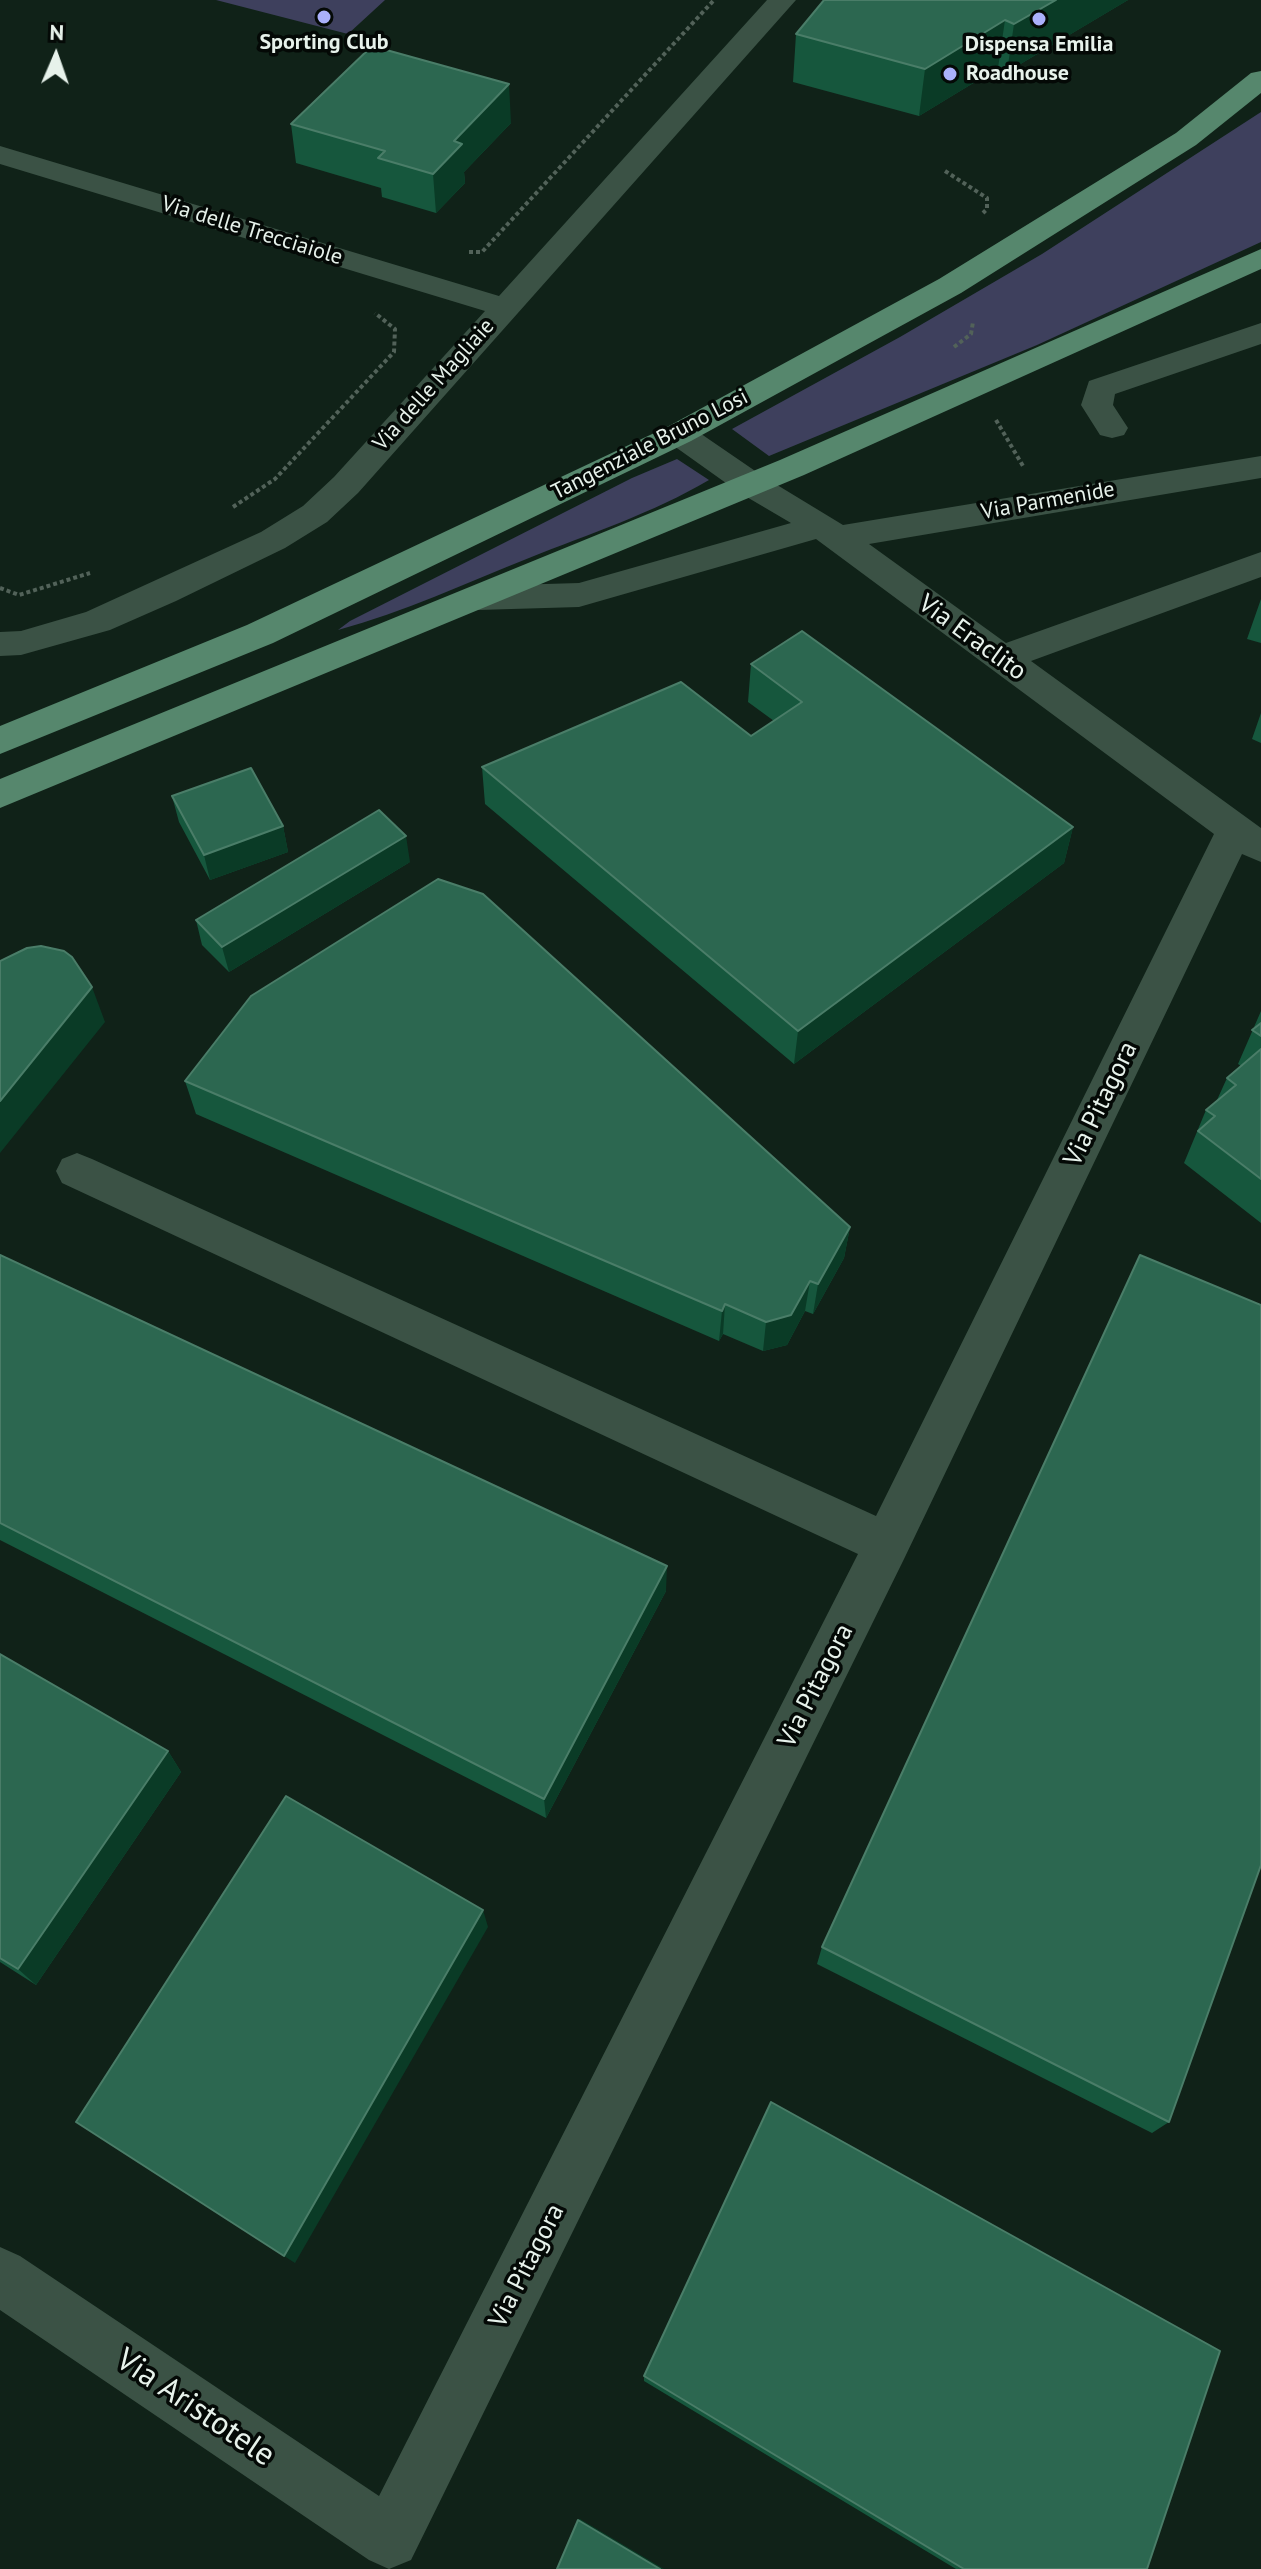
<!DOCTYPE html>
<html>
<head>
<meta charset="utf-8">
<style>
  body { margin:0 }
  #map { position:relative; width:1261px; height:2569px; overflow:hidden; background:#102218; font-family:"PT Sans",sans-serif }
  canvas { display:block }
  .north { position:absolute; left:16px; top:16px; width:80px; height:80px; -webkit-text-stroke:6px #040906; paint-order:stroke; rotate:2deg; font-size:22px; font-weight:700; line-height:32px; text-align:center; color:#e7f2eb }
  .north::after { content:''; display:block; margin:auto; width:28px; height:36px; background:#e7f2eb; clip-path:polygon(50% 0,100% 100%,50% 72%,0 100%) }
</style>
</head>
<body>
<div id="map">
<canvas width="1261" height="2569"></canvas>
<div class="north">N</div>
</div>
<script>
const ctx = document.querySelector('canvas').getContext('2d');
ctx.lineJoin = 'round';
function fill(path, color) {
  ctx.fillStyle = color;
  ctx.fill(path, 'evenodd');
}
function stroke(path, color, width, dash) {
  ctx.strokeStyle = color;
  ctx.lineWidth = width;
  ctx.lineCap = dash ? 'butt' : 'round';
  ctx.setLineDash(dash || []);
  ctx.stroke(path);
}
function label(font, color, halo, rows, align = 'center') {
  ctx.font = font + ' "PT Sans",sans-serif';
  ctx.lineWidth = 7;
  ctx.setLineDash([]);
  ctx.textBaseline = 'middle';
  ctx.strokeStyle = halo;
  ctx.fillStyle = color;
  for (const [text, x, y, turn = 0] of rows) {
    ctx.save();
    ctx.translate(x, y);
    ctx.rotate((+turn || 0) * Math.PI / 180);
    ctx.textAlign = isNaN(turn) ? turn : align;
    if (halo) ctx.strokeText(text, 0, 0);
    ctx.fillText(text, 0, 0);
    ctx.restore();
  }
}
const green = new Path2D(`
  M216 0H385L348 34Z
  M1261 112V242L1037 345 769 456 732 429 900 337 1042 254Z
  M677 459 709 480C653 513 589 534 529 558 466 583 404 612 338 630L350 621 632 478Z`);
const path = new Path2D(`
  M945 171 987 198V209L983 213
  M469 252H482L714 0
  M954 347 971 334 973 322
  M996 420 1023 466
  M233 507 275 479 394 352 395 329 375 313
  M0 588 19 595 90 573`);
const minor = new Path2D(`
  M767 0H796L358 493 327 522 285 548 176 601 110 630 21 655 0 656V632L21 631 86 612 261 532 303 506 334 477 485 311 0 164V146L499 296Z
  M1261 323V344L1115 394 1113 405 1128 428 1124 435 1112 438 1100 435 1081 405 1089 381Z
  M679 424 691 427 764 477 843 525 1261 456V478L869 544 1006 643 1261 552V577L1031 661 1261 828V862L1242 854 904 1559 411 2560 389 2569 369 2560 0 2310V2247L20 2256 379 2496 858 1554 62 1183 56 1171 62 1159 77 1153 92 1159 876 1516 1214 834 816 539 579 607 478 610 466 606 461 598 466 590 478 586 579 583 791 523 740 493 667 441 663 434 667 427Z`);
const major = new Path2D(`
  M1261 71V93L1196 145 961 293 691 441 273 643 0 754V726L247 625 667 427 939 279 1176 133 1251 73Z
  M1261 249V269L804 475 0 808V779L780 460Z`);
const wall = new Path2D(`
  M824 0H1128L1007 72 998 68 919 116 793 82 796 34Z
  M511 123 464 172 465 183 436 213 382 197 381 188 296 163 291 124Z
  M1261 599V643L1247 639Z
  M751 664 1073 827 1064 863 794 1064 485 804 482 767 751 736 774 721 748 702Z
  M1261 713V743L1252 739Z
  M172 796 283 826 288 852 210 880 179 822Z
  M410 862 229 972 202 945 196 920Z
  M1261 1011V1223L1184 1163 1206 1110 1217 1100 1227 1078 1241 1066 1238 1064Z
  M185 1081 850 1227 844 1258 813 1314 805 1311 787 1345 763 1351 723 1334 719 1341 196 1114Z
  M0 1255 666 1591 546 1818 0 1540Z
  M0 1654 168 1751 181 1772 36 1985 0 1962Z
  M822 1947 1169 2122 1152 2133 817 1964Z
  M644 2376 1147 2569H956L644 2381Z`);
const shadedWall = new Path2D(`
  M1056 0H1128L1007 72 1014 24Z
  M1005 20 998 68 919 116 925 69Z
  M509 84 511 123 464 172 465 183 436 213 433 174 454 141Z
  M283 826 288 852 210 880 204 855Z
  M1073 827 1064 863 794 1064 798 1031Z
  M406 836 410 862 229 972 222 947Z
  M92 987 105 1022 0 1153V1101Z
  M850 1227 844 1258 813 1314 818 1284Z
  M810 1281 805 1311 787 1345 763 1351 766 1322Z
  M725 1304 723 1334 719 1341 722 1311Z
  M667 1566 666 1591 546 1818 544 1799Z
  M168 1751 181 1772 36 1985 18 1969Z
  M483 1910 488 1927 295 2263 284 2256Z
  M580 2519 664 2569H660L578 2520Z`);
const building = new Path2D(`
  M824 0H1056L1014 24 1005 20 925 69 796 34Z
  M372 46 509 84 454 141 462 144 433 174 378 158 385 151 291 124Z
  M802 631 1073 827 798 1031 482 767 681 682 751 736 802 702 751 664Z
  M251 768 283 826 204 855 172 796Z
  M379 810 406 836 222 947 196 920Z
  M438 879 483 894 850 1227 818 1284 810 1281 791 1315 766 1322 725 1304 722 1311 185 1081 251 996Z
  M41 946 64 951 72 957 92 987 0 1101V961L27 948Z
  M1261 1023V1036L1252 1030Z
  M1261 1049V1179L1198 1131 1215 1116 1206 1110 1236 1085 1227 1078Z
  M0 1255 667 1566 544 1799 0 1523Z
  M1140 1255 1261 1305V1865L1169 2122 822 1947Z
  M0 1654 168 1751 18 1969 0 1958Z
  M286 1796 483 1910 284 2256 76 2122Z
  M771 2102 1220 2351 1147 2569H964L644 2376Z
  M578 2520 660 2569H557Z`);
const markers = [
  [324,17,8,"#aab0fb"],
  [1039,19,8,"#aab0fb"],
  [950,74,8,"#aab0fb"]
];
const farPoinames = [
  ["Sporting Club",324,43],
  ["Dispensa Emilia",1039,45],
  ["Roadhouse",966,74,"left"]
];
const farStreetnames = [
  ["Via delle Trecciaiole",252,231,17],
  ["Via delle Magliaie",434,385,-48],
  ["Tangenziale Bruno Losi",650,445,-27],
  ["Via Parmenide",1048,501,-10]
];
const streetNames = [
  ["Via Eraclito",972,638,36],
  ["Via Pitagora",1101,1104,-64],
  ["Via Pitagora",816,1686,-63],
  ["Via Pitagora",527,2266,-63]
];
const nearStreetnames = [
  ["Via Aristotele",195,2408,34]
];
fill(green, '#3e405d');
stroke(path, '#526259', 4, [4, 3]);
fill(minor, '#3b5245');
fill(major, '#56876d');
fill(wall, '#16573d');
fill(shadedWall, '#0a3b26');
fill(building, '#2c6750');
stroke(building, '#4a7d68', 2);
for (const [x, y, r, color] of markers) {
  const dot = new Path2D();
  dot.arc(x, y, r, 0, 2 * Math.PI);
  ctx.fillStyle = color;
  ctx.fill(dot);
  stroke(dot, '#040906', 3);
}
label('bold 22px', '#e7f2eb', '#040906', farPoinames);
label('22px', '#e7f2eb', '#040906', farStreetnames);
label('26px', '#e7f2eb', '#040906', streetNames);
label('32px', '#e7f2eb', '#040906', nearStreetnames);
</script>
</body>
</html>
